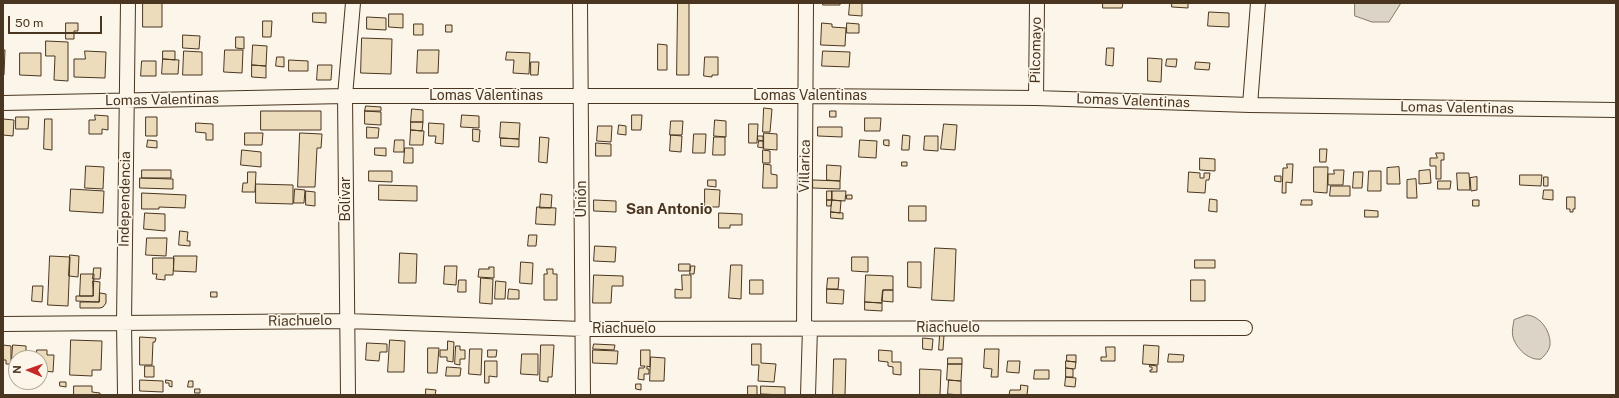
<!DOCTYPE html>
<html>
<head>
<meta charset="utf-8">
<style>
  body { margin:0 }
  #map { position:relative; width:1619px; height:398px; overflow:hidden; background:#fbf6e9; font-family:"Public Sans",sans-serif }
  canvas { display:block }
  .frame { position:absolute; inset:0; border:4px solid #4a3520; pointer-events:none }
  .north { position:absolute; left:8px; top:350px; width:40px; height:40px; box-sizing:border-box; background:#fbf6e9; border:1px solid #b4a999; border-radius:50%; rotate:272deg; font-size:11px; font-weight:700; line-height:16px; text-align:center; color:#4a3520 }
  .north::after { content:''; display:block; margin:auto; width:14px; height:18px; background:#c62828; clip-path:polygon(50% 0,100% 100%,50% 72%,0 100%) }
  .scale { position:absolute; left:8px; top:16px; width:94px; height:18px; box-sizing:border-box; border:2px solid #4a3520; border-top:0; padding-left:5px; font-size:12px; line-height:14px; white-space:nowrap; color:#4a3520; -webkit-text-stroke:3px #fbf6e9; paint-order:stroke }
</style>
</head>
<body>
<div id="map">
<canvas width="1619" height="398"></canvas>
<div class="frame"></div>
<div class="north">N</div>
<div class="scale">50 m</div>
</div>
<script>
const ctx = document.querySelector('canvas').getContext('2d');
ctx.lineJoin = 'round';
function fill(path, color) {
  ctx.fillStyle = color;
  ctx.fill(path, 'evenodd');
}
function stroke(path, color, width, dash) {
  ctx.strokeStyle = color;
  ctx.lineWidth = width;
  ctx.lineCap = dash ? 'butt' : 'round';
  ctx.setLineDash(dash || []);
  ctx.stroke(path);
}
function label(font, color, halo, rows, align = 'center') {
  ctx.font = font + ' "Public Sans",sans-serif';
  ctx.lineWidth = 3;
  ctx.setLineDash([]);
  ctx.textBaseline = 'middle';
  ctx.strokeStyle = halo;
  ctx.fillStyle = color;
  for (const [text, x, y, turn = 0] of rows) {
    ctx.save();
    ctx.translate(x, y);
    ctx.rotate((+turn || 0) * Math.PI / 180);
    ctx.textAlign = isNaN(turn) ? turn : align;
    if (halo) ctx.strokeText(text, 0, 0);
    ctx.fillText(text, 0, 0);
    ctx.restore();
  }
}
const water = new Path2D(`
  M1355 3H1401L1389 22H1372L1355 16Z
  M1527 315C1541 316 1551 332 1550 345 1549 351 1545 355 1541 359 1530 361 1518 350 1514 340 1511 334 1513 326 1514 320Z`);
const building = new Path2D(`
  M143 3H162V27H143Z
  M678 3H689V75H677Z
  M823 3H840V5H823Z
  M850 3H862V16L849 15Z
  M1103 3H1123L1122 8H1103Z
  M1172 3H1188V8L1172 7Z
  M1209 12 1229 13V27L1208 26Z
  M313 13H326V23L313 22Z
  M389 14H403V28L389 27Z
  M367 17 386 18V30L367 29Z
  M263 21H272L271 37H263Z
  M66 23H78V31H74V39H66Z
  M822 23 832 24V27L846 28 845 46 821 45Z
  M847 23 859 24V33H847Z
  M414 24H423V35H414Z
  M446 25H452V32H446Z
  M183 35 200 36 199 49 183 48Z
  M236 37H244V49L236 48Z
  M362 38 392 39 391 74 361 73Z
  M46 41 68 42V81L54 80 55 56H46Z
  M658 44 667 45V70H658Z
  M253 45 267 46 266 66 252 65Z
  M1107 48H1114L1113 66 1106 65Z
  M3 50H5L4 75H3Z
  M225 50H243L242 73 224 72Z
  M418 50H439L438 73H417Z
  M85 51 106 52 105 78 74 77V59H85Z
  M163 51H175V60L163 59Z
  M184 51 202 52V75H183Z
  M823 51 850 52 849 67 822 66Z
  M507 52 530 53 529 74 513 73 514 60H506Z
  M20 53H41V76L20 75Z
  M277 57H284V67L276 66Z
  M705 57H718V75H712V77L704 76Z
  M1148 58 1162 59 1161 82 1148 81Z
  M163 59 179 60 178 74H162Z
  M1167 59H1177L1176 67 1166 66Z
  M289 60 308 61V71H289Z
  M142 61H156V76H141Z
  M531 62H539L538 75H531Z
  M1196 62 1210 63 1209 70 1195 69Z
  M252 65 266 66V78L252 77Z
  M318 65H332L331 80H317Z
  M366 106 381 107V111H365Z
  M764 108 772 109 770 132H763Z
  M412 109 423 110V122H411Z
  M261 111H321V130H261Z
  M365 111 381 112V125L365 124Z
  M830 111H836V117H830Z
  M95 115 108 116V130L102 129V134H89V120H95Z
  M462 115 479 116V128L461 127Z
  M632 115H642L641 130H632Z
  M16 117H29L28 129H16Z
  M146 117H157V136H146Z
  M865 118H881L880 131H865Z
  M3 119 14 120 13 136 3 135Z
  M45 119H52V150L44 149Z
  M715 120 726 121V137L714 136Z
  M671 121H683L682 135H670Z
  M411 122H423L422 131 411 130Z
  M501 122 520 123 519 139 500 138Z
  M196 123 213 124V140H206V133L196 132Z
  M429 123 444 124 443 144 435 143 436 136H429Z
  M749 124H758L757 143H749Z
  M944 124 957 125 955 150 941 149Z
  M619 125 626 126V135L618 134Z
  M598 126H612L611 142 597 141Z
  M367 127 379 128 378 138H367Z
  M818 127H842V137L818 136Z
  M473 129 480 130 479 142 473 141Z
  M411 130 424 131 423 145H410Z
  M245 133H263L262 145H245Z
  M300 133 322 134 321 148H317L315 187H298Z
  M764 133 777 134V150L764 149Z
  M694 134H706L705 153H693Z
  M671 135 682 136 681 152 670 151Z
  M903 135 910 136 909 150H902Z
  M758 136H763V141L758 140Z
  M925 136H938V151L924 150Z
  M540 137 549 138 547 163 539 162Z
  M714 137H725V155H713Z
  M501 138 519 139V147L501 146Z
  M148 140 157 141V148L147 147Z
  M395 140H404V152H394Z
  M860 140 877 141 876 158 859 157Z
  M884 140H889V146L884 145Z
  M759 141H763V148L758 147Z
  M596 143 611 144V156H596Z
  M375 148H386V156L375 155Z
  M405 148H413V163H404Z
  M1320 149H1327L1326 162H1320Z
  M242 150 261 152V167L241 165Z
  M763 150 770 151V163H763Z
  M1436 153H1444V160H1441V179H1436V166H1430V158H1437Z
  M1200 158 1215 159V171L1200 170Z
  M902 162H907V166H902Z
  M764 164 771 165V174L777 175V188H763Z
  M1287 164H1293L1292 183 1286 182V193H1282L1283 168H1287Z
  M827 165 841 166 840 181 827 180Z
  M86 166 104 167 103 189 85 188Z
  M1314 167H1328L1327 193 1314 192Z
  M1399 167 1400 184H1387V168Z
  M142 170H171V178H142Z
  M1334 170H1344L1343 185H1328V174H1334Z
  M1430 170 1431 183 1419 184V171Z
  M369 171H392V182L369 181Z
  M1369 171H1381V191H1368Z
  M248 172H256L255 192H242L243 183H247Z
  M1189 172 1200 173V178H1204V173H1210L1209 180H1206L1205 193 1188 192Z
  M1354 172H1363L1362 188H1353Z
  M1457 173H1469L1470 190H1458Z
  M1520 175H1542L1541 186 1520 185Z
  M1275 176H1281V182L1275 181Z
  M1477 177V190L1471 191 1470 178Z
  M1544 177H1548V186H1544Z
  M140 178 173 179V189L140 188Z
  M1416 179 1417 198H1407V180Z
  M708 180H716V187L708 186Z
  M813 180 840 181V189L813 188Z
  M1438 181H1451L1450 189H1438Z
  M256 184 293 185V204L256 203Z
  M379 185 417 186V201L379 200Z
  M1331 186H1350V196H1330Z
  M71 189 104 191 103 213 70 211Z
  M295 189 305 190 304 203H294Z
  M705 189 720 190 719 207H705Z
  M1544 190H1553V200L1543 199Z
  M306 191 315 192V206L306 205Z
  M827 191H832V200H827Z
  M832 191H846L845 201 832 200Z
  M142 193 186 195 185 208 159 207V209H142Z
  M541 194 552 195 551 208H540Z
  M847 195H852V199H847Z
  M1567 197H1575V209H1573V212H1570V209H1567Z
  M1210 199 1217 200V212L1209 211Z
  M594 200 616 201V212L594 211Z
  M827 200H832L831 206H827Z
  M832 200 841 201 840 213 831 212Z
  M1302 200H1312V205H1301Z
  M1473 200H1479V206H1473Z
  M909 206H926V221H909Z
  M537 207 556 208 555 225 536 224Z
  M1365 210 1378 211V217H1365Z
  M831 212 843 213V219L831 218Z
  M145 213 165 214V231L144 229Z
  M719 213 742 214V225H730V228H719Z
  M180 231 188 232 187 241H190V246L179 245Z
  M529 235H537L536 246H528Z
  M147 238H167L166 256 146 255Z
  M595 246 616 247 615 262 594 261Z
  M935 248 956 249 954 301 932 300Z
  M400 253 417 254 416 283H399Z
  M70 255 79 256 78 277 69 276Z
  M50 256 70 257 68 306 48 305Z
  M174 256H197L196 272 174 271Z
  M852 257H868V272L852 271Z
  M153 258H174L173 275H165V280L156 279 157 274H153Z
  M1195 260H1215V268H1195Z
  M521 262 533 263 532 284 520 283Z
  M908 262H921V288L908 287Z
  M679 264H690V271H679Z
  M731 265H742L741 299 729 298Z
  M445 266H457L456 285 444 284Z
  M691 266H695L694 274H690Z
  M489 267H494V278L478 277 479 269H489Z
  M94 268H101L100 279H93Z
  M547 269H553V274H557V300H544V274H547Z
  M81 274H94L93 296H80Z
  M594 275 623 276V286H612L611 303H593Z
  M682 275H691V298H675V289L682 290Z
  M866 275 893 276V290H883L882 303 865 302Z
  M481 278 493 279 492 304 480 303Z
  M828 278H839L838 289H827Z
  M459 280H466V292H458Z
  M750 280H763V294H750Z
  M1191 280H1205V301H1191Z
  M93 281 100 282 99 302 76 301V296H93Z
  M496 281 506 282 505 299H495Z
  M33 286H43L42 302 32 301Z
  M509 289 519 290V299H508Z
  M827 289 844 290 843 304 827 303Z
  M883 290H893V302L882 301Z
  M211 292H217V297H211Z
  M100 293 106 294V303L103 307 100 308H80V302H99Z
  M865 302 882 303V311L865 310Z
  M940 335H944L943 350H939Z
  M140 337 156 338 155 342H153L152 365H140Z
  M923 338 933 339 932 350 923 349Z
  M71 340 102 341 101 370H92V376L70 375Z
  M390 340 405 341 404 372H388Z
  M448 341 454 342 453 362 447 361V357H440V350H447Z
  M367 343 387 344V352H380L379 361 366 360Z
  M594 344 615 345 614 350 593 349Z
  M752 344H761V363L776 364 774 382 758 381 759 365H752Z
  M3 345 11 346V364H6V360H3Z
  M13 345 26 346V358L12 359Z
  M541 345H554L552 377H548V382L540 381Z
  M1144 345 1159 346 1158 365 1143 364Z
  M456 346H460V350H465V359H460V365L455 364Z
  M1106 347H1115V361H1101V357H1106Z
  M428 348H439L437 373H428Z
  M470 349H482L481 375 469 374Z
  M985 349H999L998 377H991L992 369 984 368Z
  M37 350H47V355H54L53 372 45 371V370H40V358H37Z
  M488 350H497L496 357H488Z
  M593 350 618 351 617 364 593 363Z
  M641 350H650V367L647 366V369H649V374H644V380L638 379 639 368H644L645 366H641Z
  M879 350 892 351V362H901V375L893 374V367L888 366V362L879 361Z
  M522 354H538V375L521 374Z
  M1169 354 1184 355 1183 362H1168Z
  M1067 355H1076V362L1067 361Z
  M651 357 665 358 664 381H650Z
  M948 358H962V364H948Z
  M834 359H846L845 395H833Z
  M485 361H497V377L489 376V383H485Z
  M1008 361H1020L1019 373 1007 372Z
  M1066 361 1076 362 1075 369 1066 368Z
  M948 364H962L961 381 947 380Z
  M1150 365 1157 366V372H1150V370H1152V367H1150Z
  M145 366H154V377H145Z
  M447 367 461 368 460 376H446Z
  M1066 368 1073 369V377H1066Z
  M920 369 941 370 940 395H920Z
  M1035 370H1049V379H1034Z
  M1066 377 1076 378 1075 387 1065 386Z
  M140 380 163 381V392L140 391Z
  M166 380 172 381V387L169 386V383H166Z
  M949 380 961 381V395L948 394Z
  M189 381H193V387H188Z
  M60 382H66V387L60 386Z
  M636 384H641V390L636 389Z
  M1021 385 1028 386 1027 395H1009L1010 390H1020Z
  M74 386H92V392L100 393V395H74Z
  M748 386H757V395H748Z
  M761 386 785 387V395L761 394Z
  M195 389H200V393H195Z
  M426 389 436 390 435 395H426Z`);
const minor = new Path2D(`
  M580 3 583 395
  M1036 98 1037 3
  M3 103 345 96H806L1036 98 1250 105 1616 110
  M1250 105 1258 3
  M3 324 347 321 583 329 1245 328
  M804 328 806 3
  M125 395 124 323 128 3
  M348 395 345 96 353 3
  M808 395 810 328`);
const streetNames = [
  ["Pilcomayo",1036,50,-89],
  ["Lomas Valentinas",486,96],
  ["Lomas Valentinas",810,96],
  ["Lomas Valentinas",162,100,-1],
  ["Lomas Valentinas",1133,101,2],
  ["Lomas Valentinas",1457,108,1],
  ["Villarica",805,166,-89],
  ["Independencia",125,199,-89],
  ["Bolívar",346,199,-90],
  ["Unión",582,199,-90],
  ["Riachuelo",300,321,-1],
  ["Riachuelo",948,328],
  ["Riachuelo",624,329]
];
const neighbourhoodNames = [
  ["San Antonio",669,209]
];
fill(water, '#dcd4c6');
stroke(water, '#887966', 1);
fill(building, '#ecdcbc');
stroke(building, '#4a3520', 1);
stroke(minor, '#4a3520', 16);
stroke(minor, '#fbf6e9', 14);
label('14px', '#4a3520', '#fbf6e9', streetNames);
label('bold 15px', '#4a3520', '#fbf6e9', neighbourhoodNames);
</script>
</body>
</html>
